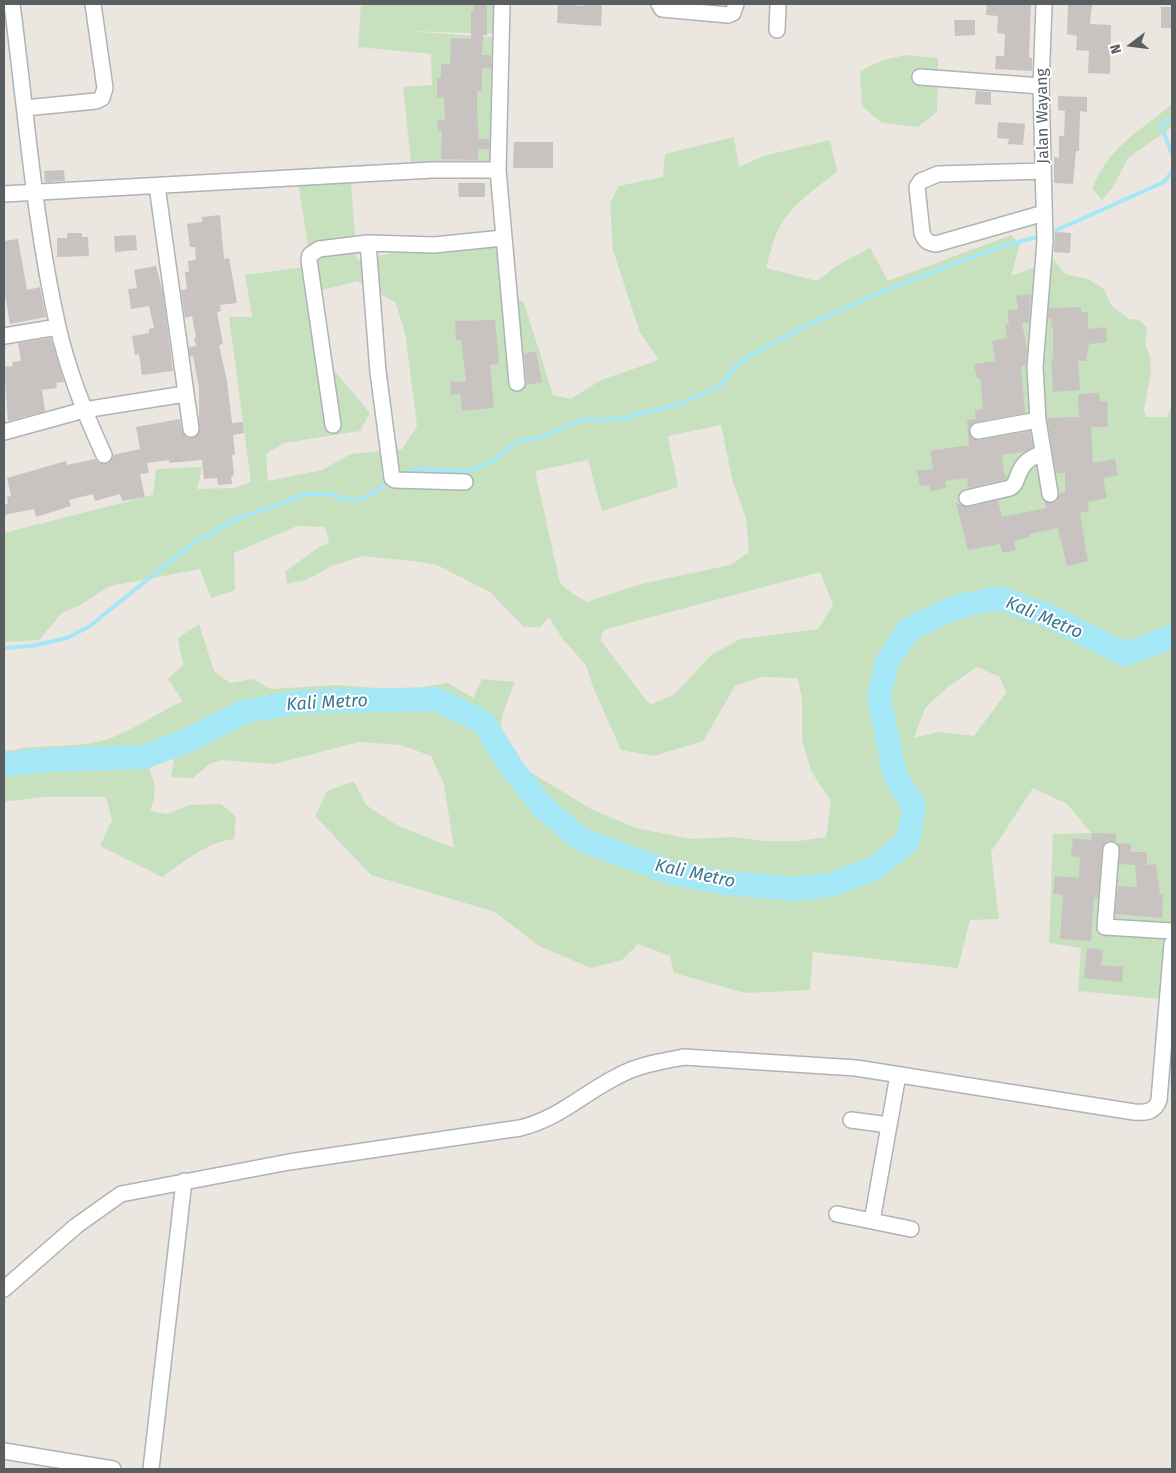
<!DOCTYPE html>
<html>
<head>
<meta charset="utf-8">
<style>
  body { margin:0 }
  #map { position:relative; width:1176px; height:1473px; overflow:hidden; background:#ebe6e0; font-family:"Fira Sans",sans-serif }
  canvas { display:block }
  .frame { position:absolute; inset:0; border:5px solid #595e60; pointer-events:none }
  .north { position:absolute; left:1106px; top:20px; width:50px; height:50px; -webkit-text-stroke:4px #fff; paint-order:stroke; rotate:255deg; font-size:14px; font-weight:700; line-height:20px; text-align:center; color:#595e60 }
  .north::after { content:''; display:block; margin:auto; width:18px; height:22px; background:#595e60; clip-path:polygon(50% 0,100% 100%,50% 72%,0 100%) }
</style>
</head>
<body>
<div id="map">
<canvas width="1176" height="1473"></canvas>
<div class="frame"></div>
<div class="north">N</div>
</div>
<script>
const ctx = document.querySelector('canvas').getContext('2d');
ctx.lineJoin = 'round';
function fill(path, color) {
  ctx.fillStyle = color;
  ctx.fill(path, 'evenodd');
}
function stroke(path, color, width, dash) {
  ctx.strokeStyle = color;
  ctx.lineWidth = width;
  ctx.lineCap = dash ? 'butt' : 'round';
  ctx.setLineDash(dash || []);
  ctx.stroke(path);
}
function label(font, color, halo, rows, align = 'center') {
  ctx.font = font + ' "Fira Sans",sans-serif';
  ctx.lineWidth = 4;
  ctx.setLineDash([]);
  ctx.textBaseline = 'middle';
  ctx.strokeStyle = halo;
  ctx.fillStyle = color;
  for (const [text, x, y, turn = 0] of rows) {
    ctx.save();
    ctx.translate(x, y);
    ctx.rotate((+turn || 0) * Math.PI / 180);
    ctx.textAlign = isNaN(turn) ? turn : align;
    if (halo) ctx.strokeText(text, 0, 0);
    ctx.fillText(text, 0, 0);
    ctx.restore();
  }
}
const green = new Path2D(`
  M361 4H504L506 34 406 31 504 38V167L412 172 403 87 432 85 431 54 358 47Z
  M906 55 938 58 937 112 918 127 882 123 862 106 860 71 883 60Z
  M1172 104V127L1128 158 1113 187 1102 200 1092 188C1113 142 1136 135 1172 104Z
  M734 137 739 167 763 156 830 140 837 172C819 186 796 201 783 221 774 235 770 253 766 268L817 281 838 265 870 248 888 281 1011 235 1020 244 1011 276 1054 260 1065 274 1088 279 1104 289 1111 305 1129 319 1139 320 1147 327 1145 344 1150 356 1151 372 1144 409 1146 417H1167L1172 406V1014L1170 1000 1078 991 1081 948 1049 943 1053 834 1091 833 1067 804 1033 788 991 852 999 919 970 920 958 968 813 952 810 990 745 993 674 973 670 956 638 944 622 960 591 968 539 946 495 912 371 875 315 816 327 791 354 781 366 805 398 826 454 848 444 784 431 756 401 745 359 742 274 764 220 760 208 765 193 778 171 777 176 745 145 756C152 780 160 786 150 811L168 814 189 805 221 804 236 817 234 839C207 842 184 862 162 877L100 846 112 820 106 797H41L4 802V751C14 751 24 747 34 747 66 745 96 747 125 732 145 722 163 710 183 701L168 679 183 665 178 638 199 624 214 671 230 683 253 679 271 689 336 685 404 690 448 683 473 698 482 679 515 682 503 713 499 736 509 759 591 809 636 828 691 839 734 837 764 841H799L826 837 831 801 811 771 802 740V699L798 678 761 677 735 686 703 741 654 756 621 750 593 687 586 665 562 638 549 617 540 627H524L490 592 437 565 413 561 362 556 332 566 306 580 287 584 285 572 319 547 329 543 325 527 297 526 234 553 235 590 211 598 200 569 110 586 80 605 62 613 39 640 4 642V533L153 495 156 469 202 467 197 489 234 488 251 482 229 317H252L245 275 311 266 297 175 350 171 357 260 398 252 508 243 509 293 524 303 553 395 571 399 601 380 659 360 640 333 613 250 610 203 619 186 663 177 665 154ZM357 281 395 302 405 332 417 426 402 449 351 454 322 470 268 481 266 454 284 443 360 431 370 413 332 368 315 292ZM721 425 732 479 746 519 749 552 730 565 641 584 587 602 573 594 560 583 535 471 588 460 602 511 678 487 668 436ZM820 572 833 605 818 629 740 639 711 655 675 694 650 705 601 641 603 630ZM977 667 1000 677 1006 693 974 736 939 732 914 738 925 708 949 686Z`);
const stream = new Path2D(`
  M1172 119 1161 125 1172 154
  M1048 234 1164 182 1172 172
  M402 475 416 469 469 471 494 460 519 440 539 438 582 420 621 419 682 403 720 386 737 365 751 355 807 325 896 286 1002 246 1042 236
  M4 648 31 646 67 638 90 626 193 543 232 521 306 494H328L355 501 374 493 389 481`);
const river = new Path2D(`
  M4 765 47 760 144 757 189 740 243 712 298 702 436 699 483 722 514 771 542 806 580 839 672 873 726 883 797 889 834 884 875 868 908 841 914 806 895 775 879 698 887 662 909 629 957 607 998 598 1048 616 1125 654 1172 637`);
const building = new Path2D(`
  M474 4H487V35H483L482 55H491V68H482V91H477V114L479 139H489V149H478V160L441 159 442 131H438L437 120H445L444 98 437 97V78H441V64H450L451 38 471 39V11H474Z
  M558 4 583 6V4H602L601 26 557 23Z
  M987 4H1031L1029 58H1032V71L995 69 996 56H1004L1005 34 997 33 998 16 986 15Z
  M1068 4H1092L1090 24 1111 25 1110 74 1088 73 1089 51 1076 50 1077 36 1067 34Z
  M1161 7H1172V28H1161Z
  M954 20H975V35L955 36Z
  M976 91 991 92V105L975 104Z
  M1058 96 1087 97V112L1080 111 1079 151H1076L1073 184 1054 183V157L1059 158V136H1064L1065 111 1058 110Z
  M998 122 1025 124 1023 145 1008 144 1009 139 997 138Z
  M514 142H553V168H513Z
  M64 170 65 181 45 182 44 171Z
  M458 183H485V197H459Z
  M220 215 224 259 229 258 237 303 220 305 221 311 217 312 223 344 219 345 227 381 232 423 243 422 244 433 233 435 235 454 232 455 234 475 231 476 232 484 218 485 217 478 204 479 202 460 169 463V460L147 463 149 473 140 474 145 497 122 501 120 494 95 501 93 494 69 500 71 506 36 517 34 509 4 515V505L8 504 7 497 11 496 7 478 66 461 67 465 95 459 99 463 107 464 113 455 140 449 136 427 180 419 182 431 187 437 193 438 199 433V388L193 356 190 357 189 347 196 346 194 338 196 337 192 316 185 318 181 290 187 289 185 272H189L188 261 196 260 195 247H190L187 224 202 222V217Z
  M1055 232 1071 233 1070 253 1054 252Z
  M67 233H82V237H88L89 256 57 257V238H67Z
  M136 235 137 250 115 252 114 236Z
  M18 239 27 290 40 287 46 317 10 324 4 289V241Z
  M156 266 163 293 173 371 142 375 139 354 135 355 132 336 149 333V329L154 328 149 306 131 309 128 289 137 288 134 270Z
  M1031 294 1029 322 1022 323 1027 350 1026 365 1021 366 1025 413 976 422 969 427V432L971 437 979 440 1030 431 1033 447 1024 452 1002 455 1004 475H1007L1006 479 968 488 967 478 945 481 946 488 930 491 929 485 920 486 917 471 933 469 930 451 969 445 967 420 976 419 975 410 983 409 980 378 977 379 974 364 995 361 992 341 1007 338 1005 324 1009 323 1007 310 1018 309 1016 296Z
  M1081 307V312H1088V329L1106 327 1107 342 1089 344 1086 361H1078L1080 390 1053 392 1051 359H1053V327H1051V318L1048 319 1049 308Z
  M495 320 499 364 490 365 494 408 462 411 460 394 451 395 450 382 466 381 461 340 456 341 455 321Z
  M51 338 64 382 56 383 57 388 42 390 45 411 8 421 4 367 13 366 12 362 21 361 18 343Z
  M536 351 542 382 527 385 524 354Z
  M1099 393 1100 402 1107 401 1108 427H1091L1093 463 1115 459 1118 475 1103 478 1107 498 1087 502 1089 511 1080 513 1088 561 1067 566 1058 528 1029 534 1030 537 1014 541 1016 550 1002 553 1000 544 968 550 956 503 969 507 998 500 1002 517 1046 508 1044 501 1051 503 1056 502 1059 494 1065 492V473H1056L1047 418 1079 417 1078 394Z
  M1092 833 1116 834V842L1107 841 1102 849 1098 898 1094 897 1091 941 1060 939 1063 895 1053 894 1055 876 1079 878 1080 857 1071 856 1073 838 1091 840Z
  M1117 843 1131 844V852H1147V865L1156 864 1160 894H1163L1162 918 1115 914 1118 886 1137 887 1135 865 1119 864 1120 850Z
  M1087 948 1103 950 1101 965 1123 967 1122 982 1084 978Z`);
const street = new Path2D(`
  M12 4C26 111 34 221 58 327 68 371 85 414 104 455
  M502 4 498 170 517 383
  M659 4 662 9 728 15 733 13 736 4
  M1044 4 1041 86 1045 241 1035 367 1038 420 1050 494
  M777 30 778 4
  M920 77 1041 86
  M25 108 96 101 102 98 105 88 93 4
  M1043 171 938 174 921 181 917 187 922 233C925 241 928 243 936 244L1044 213
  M157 186 191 429
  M4 194 432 170H498
  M4 336 58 327
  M333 425 309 260 310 255 319 249 368 243
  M978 431 1038 420
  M4 432 84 410 185 394
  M465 482 395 480 392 478 378 372 368 243 434 245 503 238
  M967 498 1010 488C1017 484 1016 478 1020 471 1024 461 1033 457 1042 453
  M1111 850 1105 927 1172 931
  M851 1120 889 1125
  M837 1214 911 1229
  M872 1221 898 1075
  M4 1289 76 1226 121 1194 289 1162 520 1128C560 1118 582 1094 618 1076 638 1065 662 1061 684 1057L856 1068 1134 1112C1146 1113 1155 1112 1159 1100L1172 944
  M4 1451 113 1469
  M151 1469 184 1181`);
const streetNames = [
  ["Jalan Wayang",1043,116,-91]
];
const waterNames = [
  ["Kali Metro",1044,618,23],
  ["Kali Metro",327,703,-3],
  ["Kali Metro",695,874,12]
];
fill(green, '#c7e1bf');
stroke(stream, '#a4e8f7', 4);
stroke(river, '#a4e8f7', 24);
fill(building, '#c8c3c0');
stroke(street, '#aeb3b5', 18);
stroke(street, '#fff', 15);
label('16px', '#595e60', '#fff', streetNames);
label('italic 18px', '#3c788e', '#fff', waterNames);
</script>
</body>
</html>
